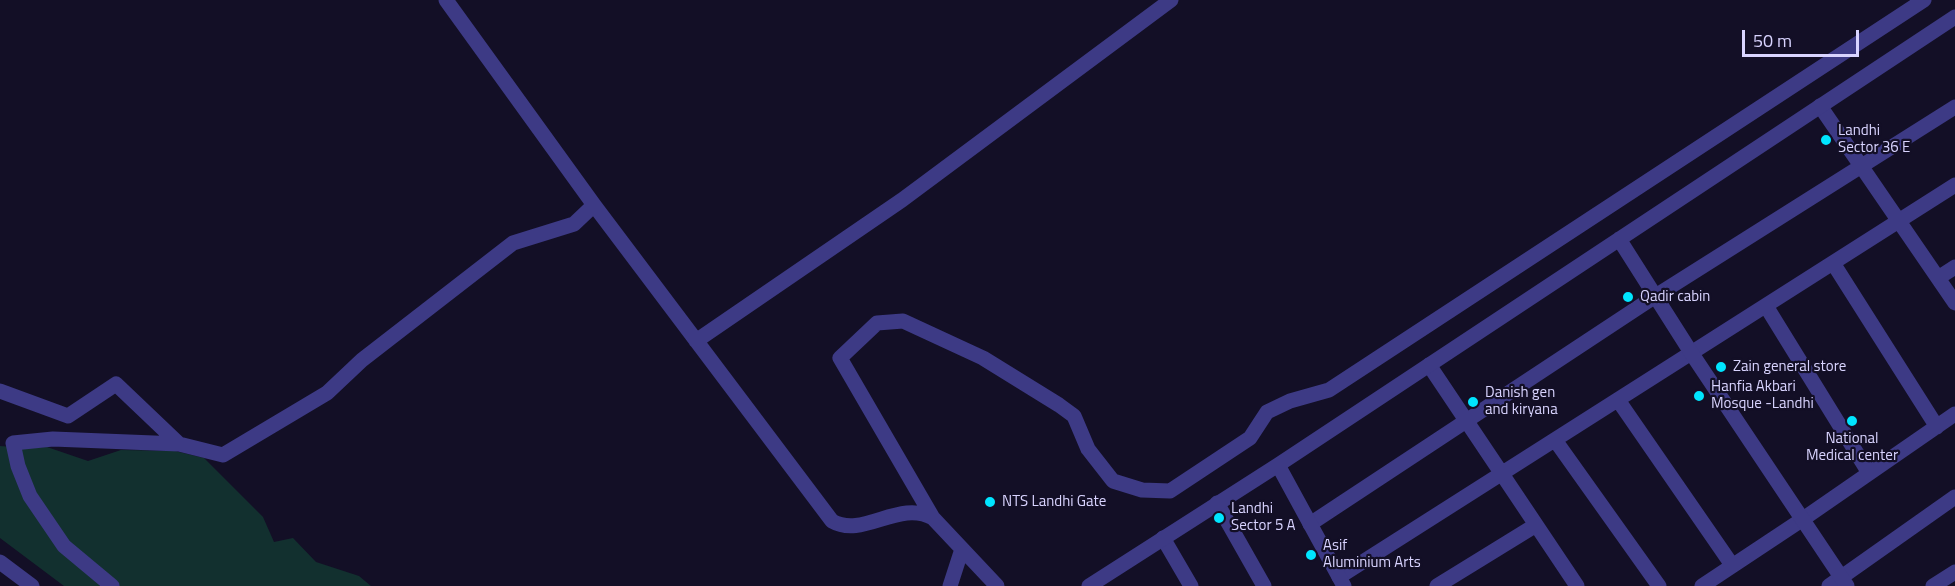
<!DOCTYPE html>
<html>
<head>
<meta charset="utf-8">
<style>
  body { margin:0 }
  #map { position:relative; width:1955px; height:586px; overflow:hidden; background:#130f26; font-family:"Titillium Web",sans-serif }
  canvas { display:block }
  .scale { position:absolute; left:1742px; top:30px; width:117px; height:27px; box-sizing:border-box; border:3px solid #d9d4ff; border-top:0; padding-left:8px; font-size:18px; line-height:21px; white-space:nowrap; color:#d9d4ff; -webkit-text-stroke:4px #130f26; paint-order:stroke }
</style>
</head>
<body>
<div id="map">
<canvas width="1955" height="586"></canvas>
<div class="scale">50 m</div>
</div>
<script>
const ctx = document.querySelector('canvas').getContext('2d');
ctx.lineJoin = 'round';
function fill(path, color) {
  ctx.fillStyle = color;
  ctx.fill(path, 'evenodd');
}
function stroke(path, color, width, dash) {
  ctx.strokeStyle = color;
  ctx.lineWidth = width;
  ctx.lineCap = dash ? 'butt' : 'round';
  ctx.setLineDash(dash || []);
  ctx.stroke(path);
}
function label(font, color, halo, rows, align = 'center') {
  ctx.font = font + ' "Titillium Web",sans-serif';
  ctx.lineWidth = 4.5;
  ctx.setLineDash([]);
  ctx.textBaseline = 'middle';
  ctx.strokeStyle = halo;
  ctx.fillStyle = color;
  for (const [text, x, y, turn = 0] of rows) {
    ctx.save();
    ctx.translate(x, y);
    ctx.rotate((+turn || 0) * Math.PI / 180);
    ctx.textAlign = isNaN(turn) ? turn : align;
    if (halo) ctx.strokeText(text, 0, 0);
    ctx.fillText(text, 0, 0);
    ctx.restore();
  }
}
const green = new Path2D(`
  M0 446 26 448 47 447 88 461 121 450 175 451 204 458 263 517 274 542 293 538 316 562 359 576 371 586H64L0 538Z`);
const minor = new Path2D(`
  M446 0 594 205 832 521C863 539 899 499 933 518L997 586
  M1820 106 1955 303
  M1833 263 1937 427
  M1938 278 1955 267
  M1766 306 1869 473
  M696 341 902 200 1171 0
  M1429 365 1577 586
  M0 391 68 416 116 384 179 444
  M1618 400 1732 565
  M1555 440 1659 586
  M1217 503 1264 586
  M933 518 840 358 877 323 903 321 983 358 1059 405 1074 416 1088 449 1113 481 1142 490 1170 491 1250 438 1267 412 1290 401 1329 390 1924 0
  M1310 524 1654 297 1955 107
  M1163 538 1191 586
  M1339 577 1955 185
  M112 586 64 546 30 496 18 466 13 443 53 439 179 444 223 455 327 393 362 360 513 243 574 224 594 205
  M950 586 962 549
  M1437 586 1536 525
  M1702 586 1803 519 1955 414
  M1829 586 1955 497`);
const tertiary = new Path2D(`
  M1619 239 1692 354 1847 586
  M1278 465 1344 586
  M0 562 32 586
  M1089 586 1278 465 1955 17
  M1933 586 1955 572`);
const markers = [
  [1826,140,6,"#00e5ff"],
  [1628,297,6,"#00e5ff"],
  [1721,367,6,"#00e5ff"],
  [1699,396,6,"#00e5ff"],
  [1473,402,6,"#00e5ff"],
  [1852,421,6,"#00e5ff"],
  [990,502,6,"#00e5ff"],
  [1219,518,6,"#00e5ff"],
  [1311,555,6,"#00e5ff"]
];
const poiNames = [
  ["Landhi",1838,131],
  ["Sector 36 E",1838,148],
  ["Qadir cabin",1640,297],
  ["Zain general store",1733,367],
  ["Hanfia Akbari",1711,387],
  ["Mosque -Landhi",1711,404],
  ["Danish gen",1485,393],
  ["and kiryana",1485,410],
  ["National",1852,439,"center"],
  ["Medical center",1852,456,"center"],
  ["NTS Landhi Gate",1002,502],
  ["Landhi",1231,509],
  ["Sector 5 A",1231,526],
  ["Asif",1323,546],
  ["Aluminium Arts",1323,563]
];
fill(green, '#12302f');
stroke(minor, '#3d3a85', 15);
stroke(tertiary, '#3d3a85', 15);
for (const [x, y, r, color] of markers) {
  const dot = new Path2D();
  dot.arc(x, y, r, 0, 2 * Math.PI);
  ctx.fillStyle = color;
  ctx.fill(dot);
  stroke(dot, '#130f26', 2);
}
label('15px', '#d9d4ff', '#130f26', poiNames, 'left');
</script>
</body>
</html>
